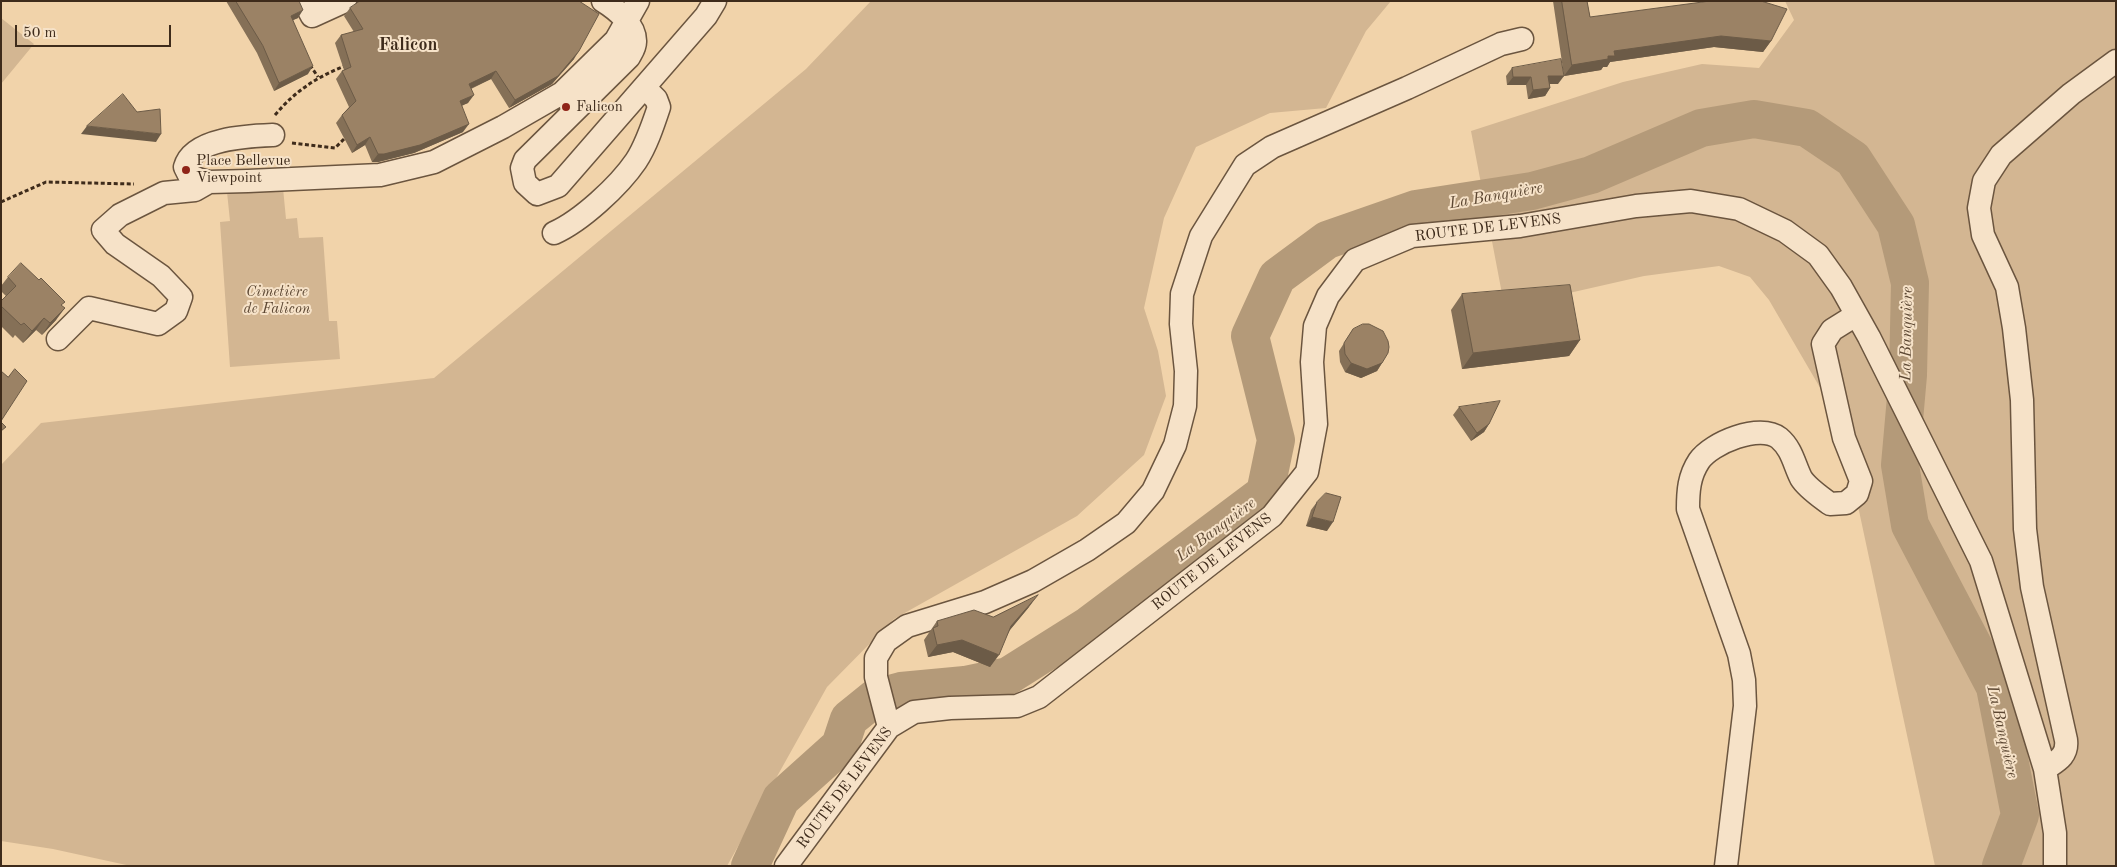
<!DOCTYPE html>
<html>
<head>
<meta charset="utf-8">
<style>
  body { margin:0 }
  #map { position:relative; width:2117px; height:867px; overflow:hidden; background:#f1d3aa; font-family:"Old Standard TT",serif }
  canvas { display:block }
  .frame { position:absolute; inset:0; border:2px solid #3e2b1b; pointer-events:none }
  .scale { position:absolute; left:15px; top:25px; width:156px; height:22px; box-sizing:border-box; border:2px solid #3e2b1b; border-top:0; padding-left:6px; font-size:15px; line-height:18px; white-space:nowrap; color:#3e2b1b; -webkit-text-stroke:4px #f6e2c8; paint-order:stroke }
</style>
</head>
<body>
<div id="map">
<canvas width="2117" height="867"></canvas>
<div class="frame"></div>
<div class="scale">50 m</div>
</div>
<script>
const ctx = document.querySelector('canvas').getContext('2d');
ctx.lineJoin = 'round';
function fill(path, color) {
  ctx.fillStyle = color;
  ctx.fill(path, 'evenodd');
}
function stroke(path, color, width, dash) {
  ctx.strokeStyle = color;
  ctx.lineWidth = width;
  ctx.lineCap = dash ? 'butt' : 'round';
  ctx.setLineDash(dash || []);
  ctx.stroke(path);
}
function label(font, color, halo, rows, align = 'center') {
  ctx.font = font + ' "Old Standard TT",serif';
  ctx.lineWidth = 4;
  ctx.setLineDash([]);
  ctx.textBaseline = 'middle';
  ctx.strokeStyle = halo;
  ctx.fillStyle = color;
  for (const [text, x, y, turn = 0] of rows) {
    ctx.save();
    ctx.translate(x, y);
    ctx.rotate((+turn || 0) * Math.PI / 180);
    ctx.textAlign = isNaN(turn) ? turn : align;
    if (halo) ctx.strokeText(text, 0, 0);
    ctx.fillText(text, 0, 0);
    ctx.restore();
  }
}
const green = new Path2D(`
  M871 1H1391L1366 31 1326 108 1270 113 1196 147 1164 218 1144 308 1158 351 1166 396 1144 455 1077 516 894 619 827 687 727 866H131L53 849 1 841V465L41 423 434 378 806 69Z
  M1785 1H2116V866H1935L1840 422 1769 300 1750 277 1719 266 1644 276 1556 296 1503 299 1471 131 1623 82 1702 64 1759 68 1794 20Z
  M1 18 34 44 1 84Z
  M283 188 286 219 297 218 299 238 323 237 329 321H337L340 359 230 367 220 222 230 221 227 192Z`);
const river = new Path2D(`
  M750 866 781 799 840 746 849 719 875 698 901 691 965 685 1008 676 1089 625 1265 493 1276 440 1250 336 1277 277 1327 240 1416 209 1532 191 1591 175 1701 128 1754 119 1807 128 1853 159 1896 225 1910 283 1908 375 1900 465 1910 525 1995 687 2020 815 2001 866`);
const path = new Path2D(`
  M310 65 318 77
  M275 115C296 90 317 77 347 65
  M292 143 335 148 346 137
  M1 202 46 182 134 184`);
const minor = new Path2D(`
  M304 1 312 16 345 1
  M603 1C616 9 636 25 635 42 635 48 631 53 629 57L525 160 522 168 525 183 537 194 558 186 706 16 715 1
  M273 135C248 136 193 138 185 167L189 175 198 179 209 182 248 181 380 175 434 162 503 127 562 93 616 40 638 1
  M554 233C581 221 619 186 636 161 646 146 653 125 659 107L656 99 645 88
  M58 339 89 308 158 324 176 311 181 297 161 276 115 244 103 230 120 215 164 193 195 190 209 182
  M889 727 876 677V658L886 641 907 626 985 602 1033 581 1087 550 1126 523 1153 491 1175 445 1185 406 1186 371 1181 324 1182 294 1201 236 1245 165 1272 147 1407 88 1501 44 1522 39
  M2045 769C2057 761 2068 756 2066 740L2032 587 2025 529 2022 400 2014 328 2007 287 1983 235 1979 208 1984 181 2001 155 2071 94 2116 61
  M786 866 889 727 914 712 950 708 1017 706 1039 697 1272 516 1307 472 1316 424 1312 362 1315 326 1328 296 1355 260 1412 236 1520 226 1636 206 1691 201 1739 209 1785 231 1818 255 1841 287 1869 337 1981 561 2045 769 2055 833V866
  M1726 866 1745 706 1744 680 1739 654 1688 509C1688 491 1689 476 1699 461 1711 443 1760 423 1779 438 1792 449 1794 464 1801 478 1807 488 1821 497 1830 504L1846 503 1857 494 1861 481 1844 438 1823 344 1832 330 1856 315`);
const wall = new Path2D(`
  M226 1H299L298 18 293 20 308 74 274 91 257 53Z
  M358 1H579L574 59 552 84 509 108 491 79 471 89 468 103 462 105 463 132 414 153 378 162H372L365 145 352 153 336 123 342 115 349 107 336 79 342 71 344 70 335 43 341 35 354 32 344 16 350 8 358 3Z
  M1553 1H1587L1590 17 1771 41 1763 52 1714 47 1610 62 1607 67H1603L1601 70 1564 76Z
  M1512 68 1558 84H1550V88L1545 96 1528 99 1526 85H1507L1506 76Z
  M8 277 62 306 56 320 42 335 36 330 23 343 15 335 13 338 1 326V301L6 296 1 291V286Z
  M1462 294 1580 340 1569 356 1462 369 1451 310Z
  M1353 329 1382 363 1377 371 1361 378 1345 372 1340 362 1339 351Z
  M1459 407 1489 424 1484 432 1471 441 1453 415Z
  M1317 502 1327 531 1306 526 1311 510Z
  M1029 607 1010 630 990 667 953 652 928 657 924 640 937 621 993 617Z`);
const shadedWall = new Path2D(`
  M303 10 298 18 286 23 291 16Z
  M1721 36 1771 41 1763 52 1714 47 1610 62 1607 67H1603L1601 70 1564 76 1572 65 1608 56 1614 51Z
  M579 51 574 59 552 84 509 108 515 100Z
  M313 66 308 74 274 91 279 83Z
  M496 71 491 79 463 92 469 84Z
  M1548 76H1564L1558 84H1543Z
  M1513 77H1531L1526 85H1507Z
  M1550 88 1545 96 1528 99 1533 90Z
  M474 95 468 103 455 109 460 101Z
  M469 124 463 132 414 153 378 162H372L378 154Z
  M87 126 161 134 156 142 81 134Z
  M370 137 365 145 352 153 357 145Z
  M65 308 56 320 42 335 50 323Z
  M44 318 36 330 23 343 32 331Z
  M1580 340 1569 356 1462 369 1473 353Z
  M1351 363H1382L1377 371 1361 378 1345 372Z
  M1489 424 1484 432 1471 441 1477 433Z
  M1312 517 1333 522 1327 531 1306 526Z
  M1038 595 1029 607 1003 638 1011 626Z
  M962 640 999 655 990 667 953 652 928 657 937 645Z`);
const building = new Path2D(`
  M236 1H299L303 10 291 16 313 66 279 83 263 46Z
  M360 1H579L599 14 579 51 558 76 515 100 496 71 469 84 474 95 460 101 469 124 420 145 384 154H378L370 137 357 145 342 115 356 101 342 71 351 67 341 35 363 29 350 8Z
  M1562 1H1587L1590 17 1710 1H1761L1787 9 1771 41 1721 36 1614 51 1615 56H1608V59L1572 65Z
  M1561 59 1564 76H1548L1550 88 1533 90 1531 77H1513L1512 68Z
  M123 94 137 112 160 109 161 134 87 126Z
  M21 263 39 280 41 278 65 302 61 305 65 308 50 323 44 318 32 331 24 323 21 325 1 306V301L16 286 8 277Z
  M1570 285 1580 340 1473 353 1462 294Z
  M1363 324H1369L1383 331 1388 341 1389 347 1388 353 1382 363 1367 369 1351 363 1345 354 1344 343 1353 329Z
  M15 369 27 381 1 421V371L8 377Z
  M1500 401 1489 424 1477 433 1459 407Z
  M1 422 6 427 1 431Z
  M1326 493 1341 497 1333 522 1312 517 1317 502Z
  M1038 595 1011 626 999 655 962 640 937 645 933 628 938 626 937 621 974 610 993 617Z`);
const markers = [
  [566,107,5,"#8f2418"],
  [186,170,5,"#8f2418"]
];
const poiNames = [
  ["Falicon",576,107],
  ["Place Bellevue",196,161],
  ["Viewpoint",196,178]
];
const streetNames = [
  ["ROUTE DE LEVENS",1488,228,-7],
  ["ROUTE DE LEVENS",1212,562,-38],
  ["ROUTE DE LEVENS",845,788,-53]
];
const parkNames = [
  ["Cimetière",277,292],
  ["de Falicon",277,309]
];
const waterNames = [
  ["La Banquière",1496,196,-10],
  ["La Banquière",1907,334,-89],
  ["La Banquière",1216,530,-37],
  ["La Banquière",2002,732,77]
];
const quarterNames = [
  ["Falicon",408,45]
];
fill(green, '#d3b692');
stroke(river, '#b49a79', 38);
stroke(minor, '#6b553f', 25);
stroke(path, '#3e2b1b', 3, [4, 2.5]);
stroke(minor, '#f6e2c8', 22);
fill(wall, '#857057');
fill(shadedWall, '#6c5b47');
fill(building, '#9b8265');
stroke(building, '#6c5b47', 1);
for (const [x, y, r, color] of markers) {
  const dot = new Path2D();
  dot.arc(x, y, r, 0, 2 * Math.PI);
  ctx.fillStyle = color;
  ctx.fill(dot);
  stroke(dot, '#f6e2c8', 2);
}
label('15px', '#3e2b1b', '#f6e2c8', poiNames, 'left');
label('15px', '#3e2b1b', '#f6e2c8', streetNames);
label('italic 15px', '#5c4733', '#f6e2c8', parkNames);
label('italic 16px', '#5c4732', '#f6e2c8', waterNames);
label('bold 18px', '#3e2b1b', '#f6e2c8', quarterNames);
</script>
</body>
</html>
